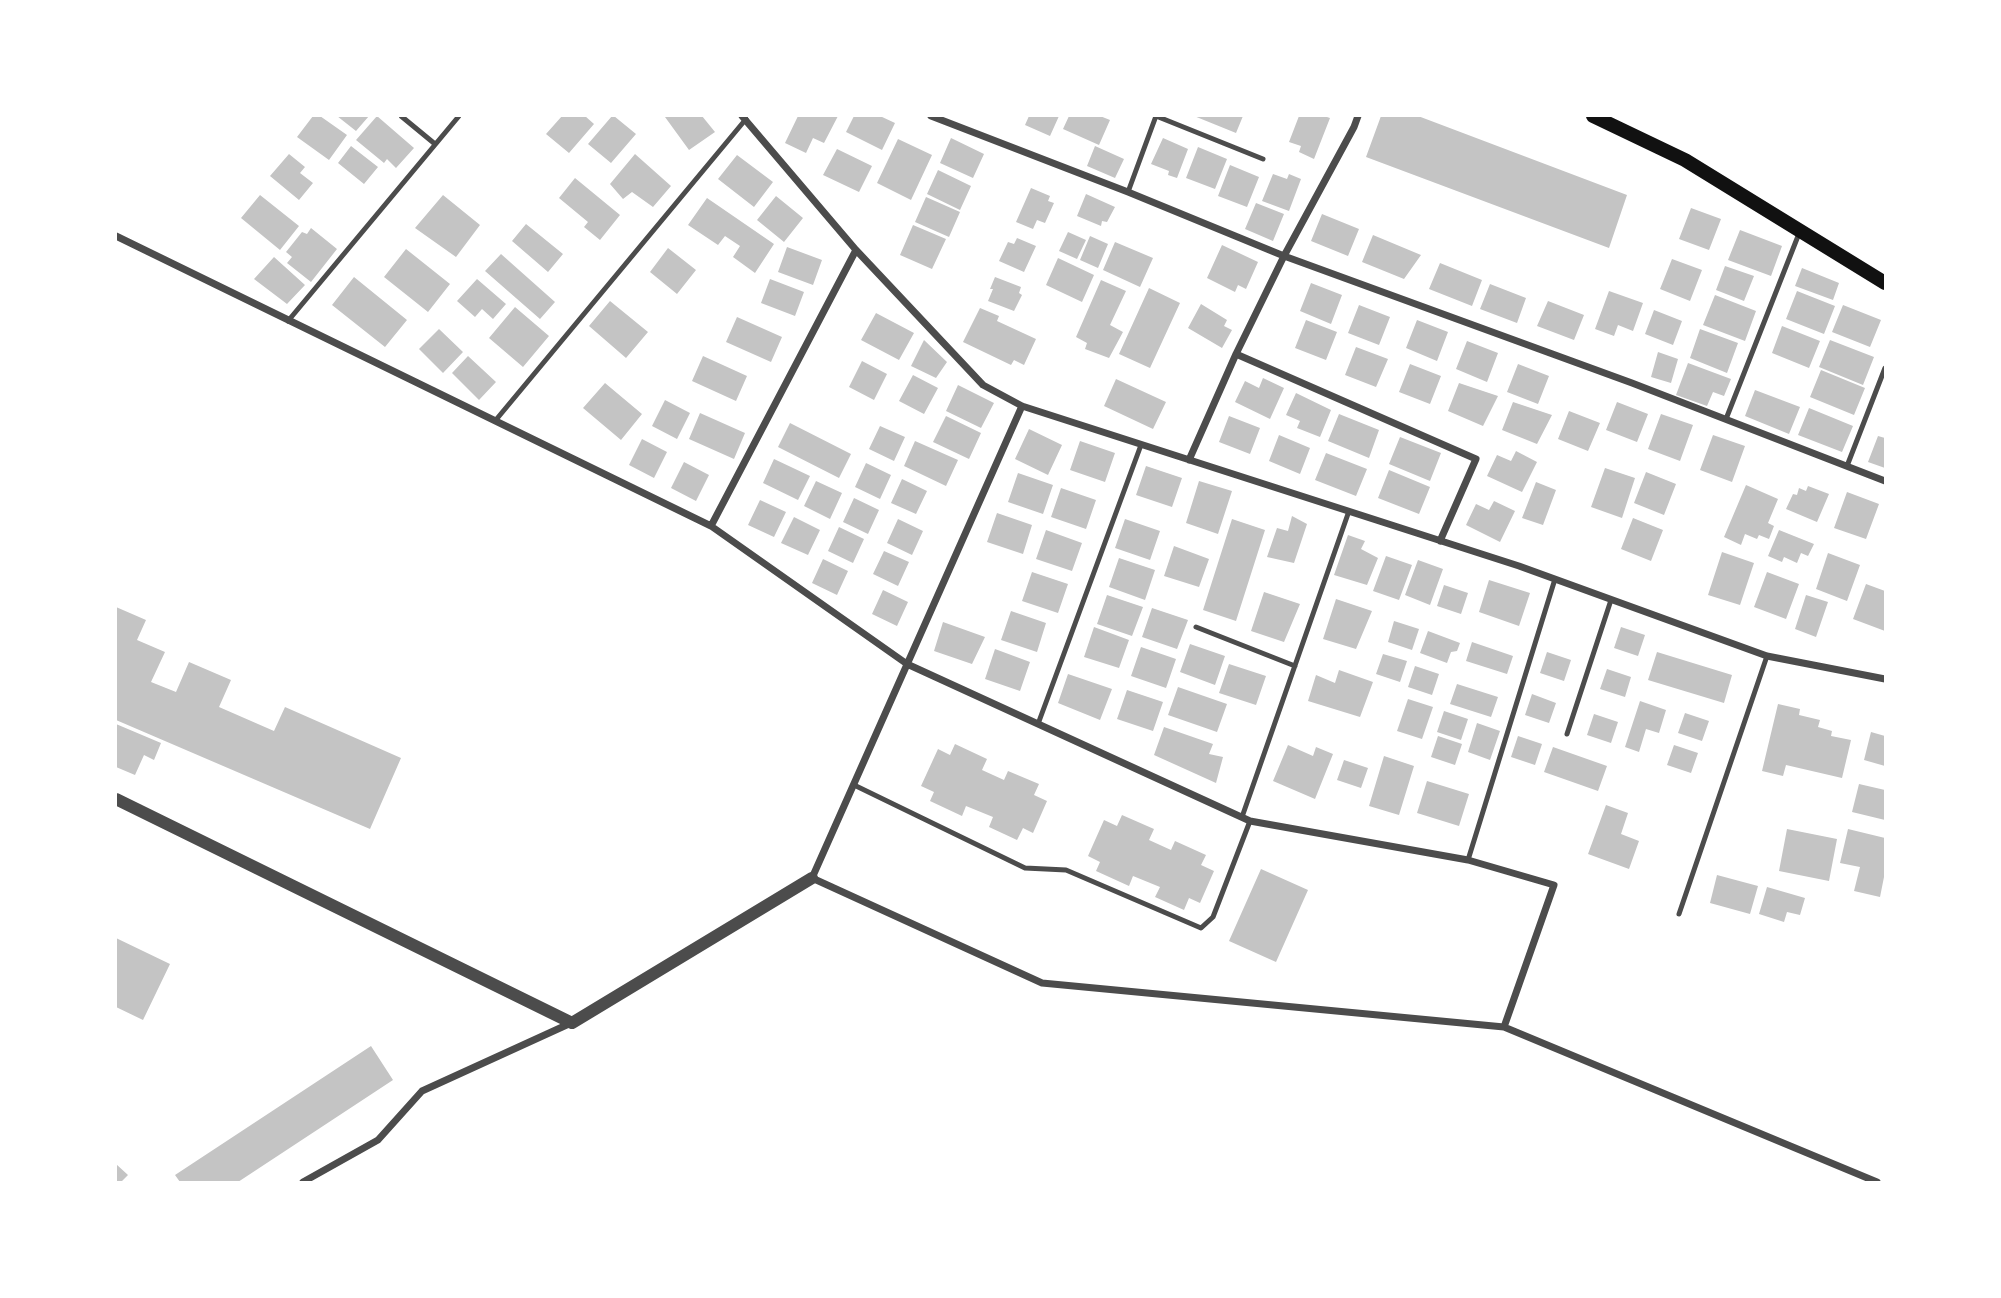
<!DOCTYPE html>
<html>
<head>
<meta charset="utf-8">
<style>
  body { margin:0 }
  #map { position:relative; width:2001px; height:1298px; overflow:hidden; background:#fff; font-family:Quicksand,sans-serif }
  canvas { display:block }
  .frame { position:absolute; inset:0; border:117px solid #fff; pointer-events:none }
</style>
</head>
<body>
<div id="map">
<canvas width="2001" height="1298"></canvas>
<div class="frame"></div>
</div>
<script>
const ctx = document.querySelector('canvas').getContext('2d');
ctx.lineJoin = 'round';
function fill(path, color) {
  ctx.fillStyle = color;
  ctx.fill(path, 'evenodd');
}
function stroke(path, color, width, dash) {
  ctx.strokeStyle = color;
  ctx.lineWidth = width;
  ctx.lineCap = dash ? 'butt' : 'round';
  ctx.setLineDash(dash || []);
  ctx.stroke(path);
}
const building = new Path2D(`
  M313 116H320L347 135 329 160 297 137Z
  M337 116H369L356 131Z
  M377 116 414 148 396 168 387 159 384 163 356 140Z
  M562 116H585L594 124 569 153 546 134Z
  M612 116H614L636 134 611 163 588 144Z
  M667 116H702L715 132 689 150 665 117Z
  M798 116H838L824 143 813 138 806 153 785 143Z
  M854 116H880L895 123 882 150 846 132Z
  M1029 116H1059L1050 136 1025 125Z
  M1069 116H1100L1110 120 1099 145 1063 129Z
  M1194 116H1243L1236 133Z
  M1299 116H1324L1330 118 1314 159 1299 152 1301 146 1289 142Z
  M1381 116H1418L1627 195 1609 248 1366 157Z
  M951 138 984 154 973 178 940 163Z
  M1163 138 1188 149 1177 178 1168 175 1169 171 1151 164Z
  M898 139 932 155 911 200 877 183Z
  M351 146 378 167 364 184 338 163Z
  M1095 146 1124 159 1115 178 1087 166Z
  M1198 147 1227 159 1215 189 1186 178Z
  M837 149 872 166 859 192 823 175Z
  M289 154 305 167 300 173 313 183 299 200 270 176Z
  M635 154 671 186 653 207 632 192 623 199 610 184Z
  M737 155 773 182 754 207 718 179Z
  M1230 165 1259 177 1247 207 1218 196Z
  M938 170 971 186 960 210 927 194Z
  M1273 174 1287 179 1289 174 1301 179 1289 211 1262 201Z
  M575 178 620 215 600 240 584 227 588 222 559 198Z
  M1031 188 1050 196 1048 201 1054 203 1045 223 1037 220 1033 229 1016 222Z
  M1086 194 1115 207 1107 222 1102 221 1101 226 1077 216Z
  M260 195 299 226 280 250 241 218Z
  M443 195 480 225 456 257 415 228Z
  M776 196 803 218 784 242 757 220Z
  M926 197 960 212 949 237 915 222Z
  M707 198 774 244 755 273 733 257 740 246 725 236 718 245 688 225Z
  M1256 203 1284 214 1273 241 1245 229Z
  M1691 208 1721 219 1709 250 1679 239Z
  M1322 214 1359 229 1348 256 1311 241Z
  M526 224 563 254 548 272 512 241Z
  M913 225 946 239 932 269 900 255Z
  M311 228 337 249 311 282 287 263 292 257 286 252 302 232 307 234Z
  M1740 230 1782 246 1771 276 1728 260Z
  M1068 232 1086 240 1077 259 1059 251Z
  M1373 235 1421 255 1404 279 1362 262Z
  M1090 236 1108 244 1098 268 1080 260Z
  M1017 238 1036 246 1024 272 999 261 1008 242 1014 244Z
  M1115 242 1153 258 1140 287 1103 270Z
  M1222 245 1258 262 1246 289 1238 285 1235 292 1207 278Z
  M787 247 822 260 813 285 778 272Z
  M668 248 696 270 677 294 650 272Z
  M406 249 450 284 428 312 384 277Z
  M501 254 555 302 540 319 485 271Z
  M274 257 305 285 287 304 254 279Z
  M1058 258 1094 275 1082 302 1046 285Z
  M1672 259 1702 270 1690 301 1660 289Z
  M1440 263 1482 280 1472 306 1429 289Z
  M1725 266 1754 276 1744 301 1716 290Z
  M1802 268 1839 283 1833 300 1795 286Z
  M354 277 407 320 385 347 332 305Z
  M995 277 1021 287 1019 293 1022 295 1014 311 988 301 993 289H990Z
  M477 279 506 304 493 319 482 309 475 317 457 301Z
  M770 279 804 292 795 316 761 303Z
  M1101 280 1126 291 1110 325 1123 332 1109 358 1085 349 1087 343 1076 337Z
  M1311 283 1342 295 1331 324 1300 311Z
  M1490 284 1526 298 1517 323 1480 309Z
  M1149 288 1180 303 1150 368 1119 354Z
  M1609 291 1643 303 1633 331 1618 325 1614 336 1595 329Z
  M1797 291 1835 306 1824 334 1786 319Z
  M1715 295 1756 311 1745 341 1703 325Z
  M610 301 648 332 626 358 589 326Z
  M1548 301 1584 315 1574 340 1537 326Z
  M1201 304 1227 320 1224 326 1232 330 1222 348 1188 328Z
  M1359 305 1390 317 1379 345 1348 333Z
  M1843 305 1881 320 1870 347 1832 332Z
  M515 307 549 336 523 367 489 338Z
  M980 308 999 316 997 321 1036 339 1024 365 1014 360 1011 365 963 342Z
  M1654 310 1682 321 1673 345 1645 334Z
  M876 313 914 333 899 360 861 340Z
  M737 317 782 337 771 362 726 342Z
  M1306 320 1337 332 1326 360 1295 348Z
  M1417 320 1448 332 1437 361 1406 348Z
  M1782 326 1820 341 1809 368 1772 353Z
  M439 329 463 352 443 373 419 349Z
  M1700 329 1738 343 1727 373 1690 358Z
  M924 340 947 362 936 378 911 366Z
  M1830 340 1874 357 1863 385 1819 367Z
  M1467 341 1498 353 1487 382 1456 369Z
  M1356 347 1388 359 1376 387 1345 375Z
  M1658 352 1678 359 1671 383 1651 377Z
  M468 356 496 382 479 400 452 373Z
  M703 356 747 376 736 401 692 381Z
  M862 361 887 374 874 400 849 387Z
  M1688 363 1731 379 1724 396 1713 392 1707 406 1676 395Z
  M1410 364 1441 376 1430 404 1399 392Z
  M1518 364 1549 376 1538 404 1507 392Z
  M1821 370 1865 388 1854 415 1810 397Z
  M913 375 938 388 924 414 899 401Z
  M1263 378 1284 388 1270 419 1235 402 1245 381 1259 388Z
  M1116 379 1166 402 1153 429 1104 406Z
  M605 383 642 414 621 440 583 408Z
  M1459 383 1498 396 1483 426 1448 411Z
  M958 385 994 403 981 428 946 411Z
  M1755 390 1800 407 1789 434 1745 416Z
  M1296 393 1331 410 1320 437 1297 428 1300 421 1286 415Z
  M665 400 690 413 677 439 652 426Z
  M1513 402 1552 415 1537 444 1502 430Z
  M1617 402 1648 414 1637 442 1606 430Z
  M1809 408 1853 426 1842 452 1798 435Z
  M1569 411 1600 423 1588 451 1558 439Z
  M700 413 745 433 734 459 689 439Z
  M1339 414 1379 430 1369 458 1328 441Z
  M1661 414 1693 425 1680 461 1648 449Z
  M946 416 981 433 969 459 933 442Z
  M1229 416 1260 428 1250 454 1219 442Z
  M790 423 851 454 839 478 778 447Z
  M880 426 905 437 894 461 869 449Z
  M1029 429 1062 445 1048 475 1015 459Z
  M1279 435 1310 448 1300 474 1269 461Z
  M1713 435 1745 446 1732 482 1700 470Z
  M1878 436 1885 438V468L1868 462Z
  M1400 437 1441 453 1430 481 1389 464Z
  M642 439 667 452 654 478 629 465Z
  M915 441 958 460 946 486 904 466Z
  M1080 441 1115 453 1105 482 1070 470Z
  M1516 451 1537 462 1522 492 1487 476 1497 455 1511 461Z
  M1326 453 1367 469 1356 496 1315 480Z
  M774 459 810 476 798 500 763 483Z
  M684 462 709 475 696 501 671 488Z
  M866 463 891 475 880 499 855 487Z
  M1146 466 1182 478 1172 507 1136 495Z
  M1605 468 1635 478 1622 518 1591 507Z
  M1389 470 1430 487 1419 514 1378 498Z
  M1646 472 1676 484 1664 515 1634 503Z
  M1018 473 1053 485 1043 514 1008 502Z
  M902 479 927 491 916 514 891 503Z
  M816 481 842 493 830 519 804 506Z
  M1199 481 1232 491 1218 534 1186 523Z
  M1536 482 1556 490 1543 525 1522 518Z
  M1746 485 1778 499 1768 523 1774 526 1769 539 1759 535 1757 539 1745 534 1741 545 1724 537Z
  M1808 486 1829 494 1817 522 1786 509 1793 494 1797 495 1799 488 1806 491Z
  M1061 488 1096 500 1086 529 1051 517Z
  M1847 492 1879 504 1866 539 1834 528Z
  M854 498 879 510 868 534 843 522Z
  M760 500 786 512 774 537 748 525Z
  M1494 501 1515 511 1500 542 1466 525 1476 504 1489 510Z
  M997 513 1032 525 1023 554 987 542Z
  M1292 516 1307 524 1294 563 1267 557 1277 528 1288 531Z
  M794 517 820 530 808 555 781 543Z
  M1633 518 1663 530 1651 561 1621 549Z
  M898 519 923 531 912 555 887 543Z
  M1125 519 1160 531 1150 560 1115 548Z
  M1232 519 1265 530 1236 621 1203 610Z
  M839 527 864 539 853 563 828 551Z
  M1046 530 1082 543 1072 571 1036 559Z
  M1779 530 1814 544 1808 556 1801 553 1797 563 1784 557 1782 562 1768 556Z
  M1348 535 1365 541 1361 549 1378 558 1367 585 1334 575Z
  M1174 546 1209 559 1199 587 1164 576Z
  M884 551 909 562 898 586 873 574Z
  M1722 552 1754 563 1740 605 1708 595Z
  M1828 553 1860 565 1847 601 1816 589Z
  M1386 556 1412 565 1399 600 1373 591Z
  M1119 558 1155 570 1145 600 1109 587Z
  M823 559 848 571 837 595 812 583Z
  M1418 560 1443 569 1430 605 1405 595Z
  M1032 572 1068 584 1058 613 1022 601Z
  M1767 572 1799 584 1786 619 1754 607Z
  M1489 580 1530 593 1519 626 1479 612Z
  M1866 584 1885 591V631L1853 619Z
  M1444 585 1468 593 1461 614 1437 606Z
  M883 590 908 602 897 626 872 614Z
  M1264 592 1300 604 1284 642 1251 631Z
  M1107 595 1143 607 1132 636 1097 624Z
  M1806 595 1828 602 1816 637 1795 629Z
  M1336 599 1372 611 1356 649 1323 639Z
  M116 607 146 620 137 640 165 652 151 682 176 692 189 662 231 680 219 707 274 731 285 707 401 758 370 829 116 720Z
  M1152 608 1188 620 1177 649 1142 637Z
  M1011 611 1046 623 1037 652 1001 640Z
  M1394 621 1419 629 1412 650 1388 642Z
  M943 622 985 637 972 664 934 651Z
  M1094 627 1129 640 1119 668 1084 657Z
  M1621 627 1645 635 1638 656 1614 648Z
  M1428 631 1460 643 1457 651 1451 652 1447 663 1420 653Z
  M1472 642 1513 656 1507 674 1466 661Z
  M1190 644 1225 656 1215 685 1180 672Z
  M1141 647 1176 659 1166 688 1131 676Z
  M995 649 1030 662 1020 691 985 679Z
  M1547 652 1571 660 1564 681 1540 673Z
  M1657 652 1732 675 1724 703 1648 680Z
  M1383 654 1407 661 1400 682 1376 674Z
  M1229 664 1266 676 1256 705 1219 693Z
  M1415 666 1439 674 1432 695 1408 687Z
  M1607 669 1631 677 1625 697 1600 689Z
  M1339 670 1373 682 1360 717 1308 701 1316 675 1335 683Z
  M1068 674 1112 689 1100 720 1058 703Z
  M1457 684 1498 697 1491 717 1450 704Z
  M1178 687 1227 704 1217 732 1168 715Z
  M1127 690 1163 702 1153 731 1117 719Z
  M1532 694 1556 703 1549 723 1525 715Z
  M1408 699 1433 707 1422 739 1397 731Z
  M1640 701 1666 710 1659 733 1646 729 1639 752 1625 747Z
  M1778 704 1800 709 1799 715 1820 720 1818 727 1832 731 1831 736 1851 740 1842 778 1786 765 1783 776 1762 771Z
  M1444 711 1468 719 1461 740 1437 732Z
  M1685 713 1709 721 1702 741 1678 733Z
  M1594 714 1618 722 1611 743 1587 735Z
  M1477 723 1500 731 1490 760 1468 752Z
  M116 724 161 743 154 760 144 755 135 775 116 767Z
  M1164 727 1213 744 1209 754 1223 757 1216 783 1154 755Z
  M1871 732 1885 736V766L1864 760Z
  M1438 736 1462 744 1455 765 1431 757Z
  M1518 736 1542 744 1535 765 1511 757Z
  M955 744 987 759 982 770 1004 780 1008 771 1039 784 1034 795 1047 801 1033 833 1023 828 1017 840 989 827 993 817 966 806 962 816 930 801 934 792 921 786 938 749 950 755Z
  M1288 745 1313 756 1316 747 1333 754 1315 799 1273 781Z
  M1674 745 1698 753 1691 773 1667 765Z
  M1553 747 1607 766 1598 791 1544 772Z
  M1384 756 1414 766 1399 815 1369 806Z
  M1344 760 1368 768 1361 788 1337 780Z
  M1427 781 1469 794 1459 826 1417 813Z
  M1859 784 1885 790V820L1852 812Z
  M1606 805 1628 813 1621 834 1639 841 1629 869 1588 854Z
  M1122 815 1154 829 1149 840 1171 850 1175 841 1206 855 1201 865 1214 871 1200 903 1189 898 1184 910 1155 897 1160 887 1133 876 1129 886 1096 871 1100 862 1088 856 1104 820 1117 826Z
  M1787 829 1837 839 1829 881 1779 871Z
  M1848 829 1885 838V872L1880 897 1854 891 1860 867 1840 863Z
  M1261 869 1308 890 1276 962 1229 941Z
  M1717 875 1758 886 1750 914 1710 903Z
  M1767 887 1805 898 1800 915 1787 912 1784 922 1759 914Z
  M116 938 170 964 143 1020 116 1007Z
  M371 1046 393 1080 238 1182H180L175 1175Z
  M116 1164 128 1175 121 1182H116Z`);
const service = new Path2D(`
  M401 116 435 144
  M1156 116 1263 159
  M1128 192 1156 116
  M288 321 459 116
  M1726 419 1800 231
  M495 421 746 119
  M1847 466 1885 368
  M1196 627 1295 666
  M1038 724 1141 445
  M1567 734 1611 600
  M854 785 1025 868 1066 870 1201 928 1213 917 1250 821
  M1242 817 1349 511
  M1468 860 1555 579
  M1679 914 1767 656`);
const minor = new Path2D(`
  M742 116 856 250 983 385 1022 406 1519 566 1767 656 1885 679
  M931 116 1128 192 1284 256 1632 383 1885 481
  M116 236 711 526 907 664 1250 821 1468 860 1554 885 1504 1027
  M1236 354 1476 459 1440 541
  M1022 406 812 878 1042 983 1504 1027 1877 1182
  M1189 460 1236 354 1284 256 1354 127 1358 116
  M711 526 856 250
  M303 1182 378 1140 422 1091 571 1023`);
const tertiary = new Path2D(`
  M116 799 572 1023 812 878`);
const secondary = new Path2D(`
  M1593 116 1685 160 1885 283`);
fill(building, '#c4c4c4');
stroke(service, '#4c4c4c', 5);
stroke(minor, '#4c4c4c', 7);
stroke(tertiary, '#4c4c4c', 12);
stroke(secondary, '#111', 14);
</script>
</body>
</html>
